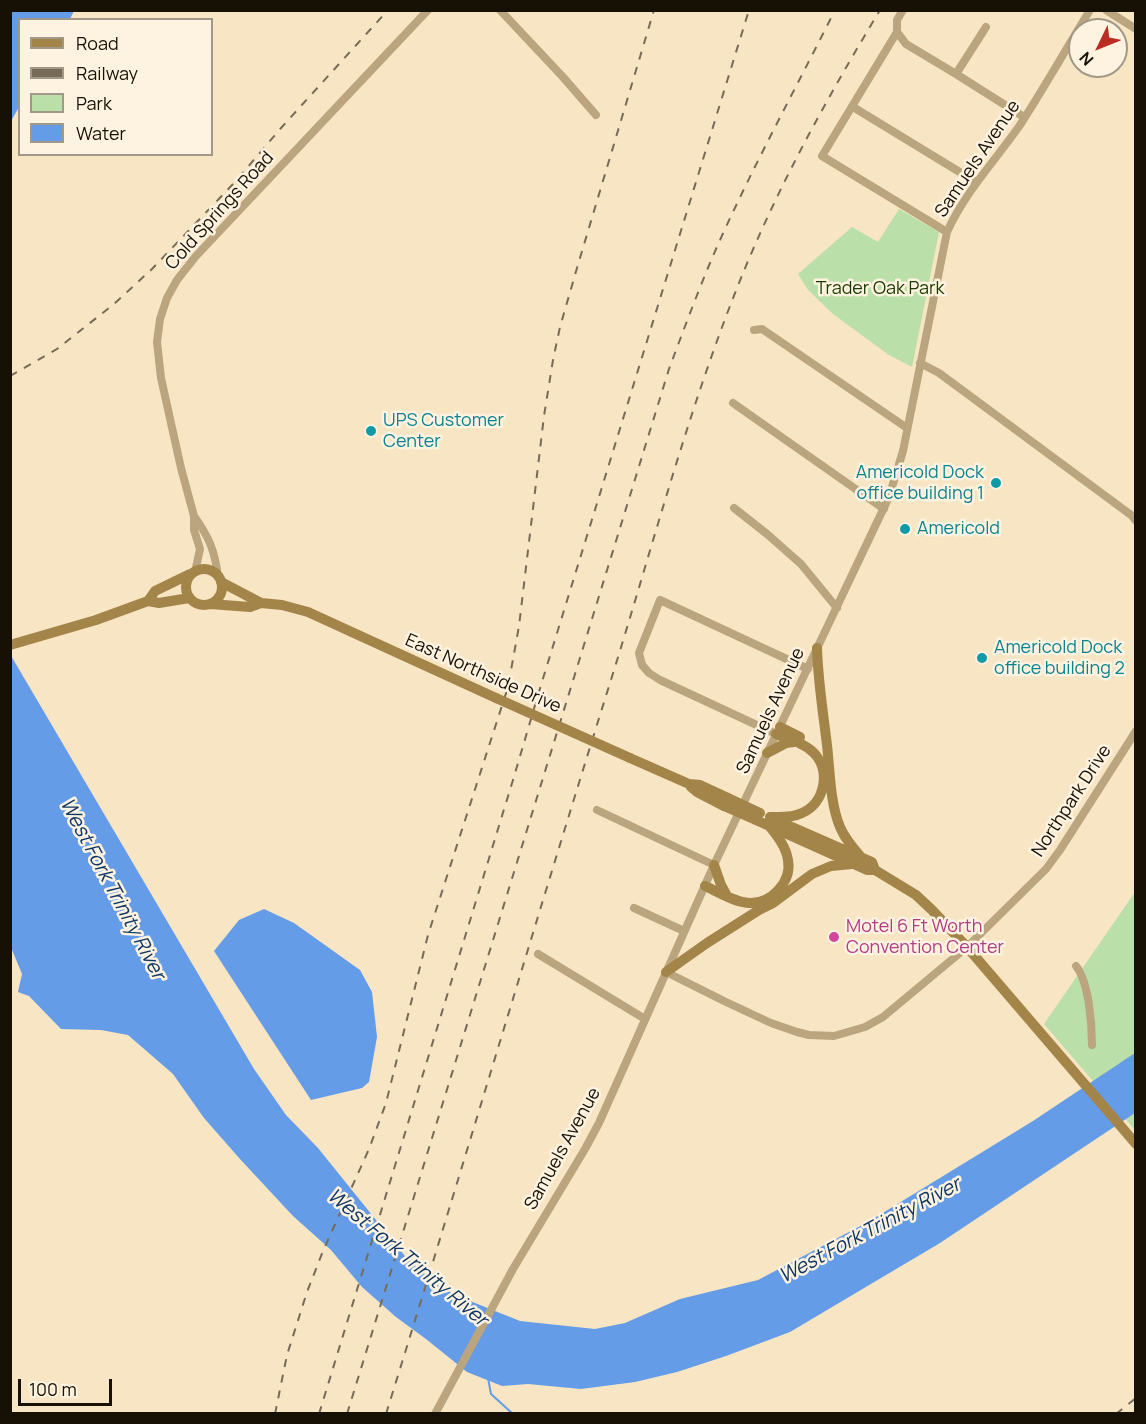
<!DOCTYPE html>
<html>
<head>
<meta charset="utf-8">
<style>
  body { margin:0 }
  #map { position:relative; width:1146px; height:1424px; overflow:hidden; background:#f7e5c4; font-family:Manrope,sans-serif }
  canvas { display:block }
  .frame { position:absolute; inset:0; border:12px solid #171005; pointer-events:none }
  .legend { position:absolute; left:18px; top:18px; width:195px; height:138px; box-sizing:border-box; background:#fef3e0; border:2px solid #a29888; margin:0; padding:8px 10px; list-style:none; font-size:18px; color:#171005 }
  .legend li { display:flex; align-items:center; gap:12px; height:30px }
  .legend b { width:30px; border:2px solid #a29888 }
  .north { position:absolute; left:1068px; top:18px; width:60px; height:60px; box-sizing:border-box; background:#fef3e0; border:2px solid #a29888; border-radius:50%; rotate:227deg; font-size:16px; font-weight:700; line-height:24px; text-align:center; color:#171005 }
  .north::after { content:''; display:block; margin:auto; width:21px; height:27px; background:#bb2d22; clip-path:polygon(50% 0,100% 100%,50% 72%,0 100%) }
  .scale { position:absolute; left:18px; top:1379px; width:94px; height:27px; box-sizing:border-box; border:3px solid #171005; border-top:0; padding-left:8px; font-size:18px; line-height:21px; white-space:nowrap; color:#171005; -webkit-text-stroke:4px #fef3e0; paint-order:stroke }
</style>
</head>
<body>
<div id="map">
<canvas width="1146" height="1424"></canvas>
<div class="frame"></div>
<ul class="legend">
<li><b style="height:8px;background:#a38549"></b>Road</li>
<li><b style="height:8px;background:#776b57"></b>Railway</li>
<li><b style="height:16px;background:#bbdfa8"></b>Park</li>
<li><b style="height:16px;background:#649ce8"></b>Water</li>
</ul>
<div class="north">N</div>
<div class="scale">100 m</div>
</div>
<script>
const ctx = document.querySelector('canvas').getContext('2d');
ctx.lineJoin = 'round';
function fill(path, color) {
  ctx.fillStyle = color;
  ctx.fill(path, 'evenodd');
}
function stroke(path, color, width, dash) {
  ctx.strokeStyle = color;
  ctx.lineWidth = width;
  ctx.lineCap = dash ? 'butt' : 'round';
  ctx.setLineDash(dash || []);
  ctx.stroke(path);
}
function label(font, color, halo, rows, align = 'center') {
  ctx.font = font + ' Manrope,sans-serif';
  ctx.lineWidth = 5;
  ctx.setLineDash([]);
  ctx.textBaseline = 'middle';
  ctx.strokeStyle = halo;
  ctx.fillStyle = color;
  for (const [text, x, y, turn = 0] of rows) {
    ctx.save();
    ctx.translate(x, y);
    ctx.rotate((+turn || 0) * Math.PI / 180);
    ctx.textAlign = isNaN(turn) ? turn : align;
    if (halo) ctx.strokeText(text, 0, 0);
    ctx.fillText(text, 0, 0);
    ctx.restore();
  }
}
const green = new Path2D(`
  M899 209 939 232 912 367 889 355 833 314 808 290 798 274 852 227 878 242Z
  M1135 892V1130L1044 1024Z`);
const water = new Path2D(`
  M11 10 74 11 70 19 20 20 19 107 11 121Z
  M10 654 254 1069 286 1115 318 1148 405 1256 436 1284 460 1297 520 1321 595 1329 625 1323 680 1299 758 1280 868 1222 1033 1121 1135 1053V1113L940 1243 790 1332 726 1356 677 1372 635 1382 581 1389 528 1384 502 1386 467 1372 426 1339 396 1317 362 1287 331 1250 293 1216 240 1159 204 1118 173 1074 128 1035 101 1030 61 1029 29 996 18 992 22 974 10 945Z
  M264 909 294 923 360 970 372 992 377 1037 369 1082 362 1088 311 1100 214 951 239 920Z`);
const stream = new Path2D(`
  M488 1378 491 1394 513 1414`);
const street = new Path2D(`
  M500 10 562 76 596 115
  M903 10 897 20V32L906 44 956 74 1024 117
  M1106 10 1136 29
  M897 32 822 156 947 232
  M956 74 986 27
  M853 107 976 182
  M754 330 762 329 907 428
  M920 363 939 373 1131 515 1136 521
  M733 403 884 509
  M734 508 767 534 801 564 837 608
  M194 516C209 537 215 551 218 577
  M195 572 200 549 194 530V516L181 468 161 378 157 342 160 319 167 298 177 280 196 256 428 10
  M776 734 660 680 649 673 642 665 639 653 660 600 808 669
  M597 810 714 865
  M634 908 684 931
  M538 954 645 1019
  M1076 966C1089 982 1092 1025 1092 1045
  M666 972 726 1002 771 1023 797 1032 809 1035 834 1036 865 1027 883 1017 967 947 1046 869 1060 850 1136 731
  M435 1414 513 1269 585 1149 599 1123 714 865 889 497 903 451 947 232C965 192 995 161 1020 125 1044 88 1066 49 1090 10`);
const secondary = new Path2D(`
  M186 587a18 18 0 1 1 36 0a18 18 0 1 1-36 0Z
  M221 582 261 603 282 605 308 612 496 698
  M148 601 155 591 190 574
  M210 604 250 607 261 603
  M10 645 96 620 148 601 159 603 189 598
  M817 648C818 681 823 712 827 745 830 771 830 803 840 827 845 839 853 848 861 857
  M780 727 800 737
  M767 753 786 743 794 742
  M630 758 689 784 700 785 728 798
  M691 787 697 792 724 806
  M770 817C781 817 792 818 802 813 825 803 831 771 814 753 804 743 789 739 776 734
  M756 820 867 870H875L916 895 932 910 967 947 1136 1144
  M776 820 872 862 875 870
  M714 865 721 885 727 896
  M705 886C718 892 734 902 749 903 771 904 792 882 788 860 786 847 778 837 770 827
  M666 972 707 943 759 910 773 903 812 874 831 866 852 864`);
const rail = new Path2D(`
  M10 376 57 349 114 304 152 269 235 182 281 128 388 10
  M275 1414 287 1355 307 1292 323 1251 369 1149 386 1103 428 935 508 687 519 626 544 416 553 360 560 327 577 268 654 10
  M319 1414 513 780 541 685 749 10
  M347 1414 669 369C684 329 699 288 716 249 752 168 795 90 835 10
  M386 1414C462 1170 534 926 610 683 652 549 687 413 739 283 777 188 827 98 880 10
  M1116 1414 1136 1398`);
const secondaryBridge = new Path2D(`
  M496 698 630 758
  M728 798 760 813
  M724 806 756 820`);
const markers = [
  [371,431,6,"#0f9aa8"],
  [996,483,6,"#0f9aa8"],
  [905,529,6,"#0f9aa8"],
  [982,658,6,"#0f9aa8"],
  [834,937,6,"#d1479c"]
];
const streetNames = [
  ["Samuels Avenue",978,159,-56],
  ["Cold Springs Road",220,211,-48],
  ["East Northside Drive",483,674,24],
  ["Samuels Avenue",771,711,-65],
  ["Northpark Drive",1072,801,-57],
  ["Samuels Avenue",563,1149,-61]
];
const parkNames = [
  ["Trader Oak Park",880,289]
];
const cultureNames = [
  ["UPS Customer",383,421],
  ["Center",383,442],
  ["Americold Dock",984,473,"right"],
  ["office building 1",984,494,"right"],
  ["Americold",917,529],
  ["Americold Dock",994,648],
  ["office building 2",994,669]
];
const hotelNames = [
  ["Motel 6 Ft Worth",846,927],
  ["Convention Center",846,948]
];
const waterNames = [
  ["West Fork Trinity River",112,889,62],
  ["West Fork Trinity River",870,1231,-28],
  ["West Fork Trinity River",407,1258,40]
];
fill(green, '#bbdfa8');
fill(water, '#649ce8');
stroke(stream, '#649ce8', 2);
stroke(street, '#baa57f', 8);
stroke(secondary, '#a38549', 10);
stroke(rail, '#776b57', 2, [8, 8]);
stroke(secondaryBridge, '#a38549', 10);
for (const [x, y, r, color] of markers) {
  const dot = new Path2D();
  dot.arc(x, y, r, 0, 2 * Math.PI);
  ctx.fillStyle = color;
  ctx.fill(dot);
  stroke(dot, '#fef3e0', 2);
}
label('18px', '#171005', '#fef3e0', streetNames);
label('18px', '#1a3b00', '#fef3e0', parkNames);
label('18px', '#0d838f', '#fef3e0', cultureNames, 'left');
label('18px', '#b23c85', '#fef3e0', hotelNames, 'left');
label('italic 20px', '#103666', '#fef3e0', waterNames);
</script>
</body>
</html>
